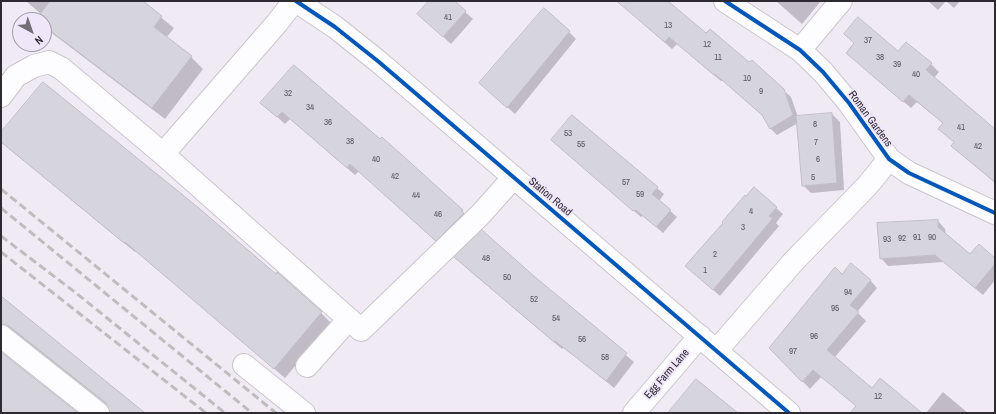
<!DOCTYPE html>
<html>
<head>
<meta charset="utf-8">
<style>
  body { margin:0 }
  #map { position:relative; width:996px; height:414px; overflow:hidden; background:#f0eaf5; font-family:"Archivo Narrow",sans-serif }
  canvas { display:block }
  .frame { position:absolute; inset:0; border:2px solid #2e2a31; pointer-events:none }
  .north { position:absolute; left:12px; top:12px; width:40px; height:40px; box-sizing:border-box; background:#f0e6f9; border:1px solid #a29ba9; border-radius:50%; rotate:140deg; font-size:11px; font-weight:700; line-height:16px; text-align:center; color:#2e2a31 }
  .north::after { content:''; display:block; margin:auto; width:14px; height:18px; background:#726d76; clip-path:polygon(50% 0,100% 100%,50% 72%,0 100%) }
</style>
</head>
<body>
<div id="map">
<canvas width="996" height="414"></canvas>
<div class="frame"></div>
<div class="north">N</div>
</div>
<script>
const ctx = document.querySelector('canvas').getContext('2d');
ctx.lineJoin = 'round';
function fill(path, color) {
  ctx.fillStyle = color;
  ctx.fill(path, 'evenodd');
}
function stroke(path, color, width, dash) {
  ctx.strokeStyle = color;
  ctx.lineWidth = width;
  ctx.lineCap = dash ? 'butt' : 'round';
  ctx.setLineDash(dash || []);
  ctx.stroke(path);
}
function label(font, color, halo, rows, align = 'center') {
  ctx.font = font + ' "Archivo Narrow",sans-serif';
  ctx.lineWidth = 4;
  ctx.setLineDash([]);
  ctx.textBaseline = 'middle';
  ctx.strokeStyle = halo;
  ctx.fillStyle = color;
  for (const [text, x, y, turn = 0] of rows) {
    ctx.save();
    ctx.translate(x, y);
    ctx.rotate((+turn || 0) * Math.PI / 180);
    ctx.textAlign = isNaN(turn) ? turn : align;
    if (halo) ctx.strokeText(text, 0, 0);
    ctx.fillText(text, 0, 0);
    ctx.restore();
  }
}
const shadow = new Path2D(`
  M26 1H141L174 28 166 38 191 57 203 69 165 119 49 31 44 26V20H38L41 14Z
  M430 1H453L473 19 451 44 426 21Z
  M655 1H667L706 35 750 64 783 90 791 97 798 117 832 114 840 122 844 190 811 193 803 185 798 123 777 135 770 128 764 117 723 80 721 81 677 44 672 49 646 26 639 19Z
  M776 1H821L802 24Z
  M928 1H946L938 10Z
  M946 1H960L954 8Z
  M569 32 576 39 515 114 480 83Z
  M845 34 931 64 939 72 934 78 995 138V183L952 146 955 143 940 129 944 124 917 102 911 108 855 60V44Z
  M294 66 469 218 443 248 359 171 355 175 290 119 285 124 262 103Z
  M572 117 664 194 659 201 677 217 663 233 643 216 641 217 552 140Z
  M1 134 321 313 331 323 285 378 136 251 135 252 8 148 1 141Z
  M776 208 783 214 776 223 779 226 720 296 693 272Z
  M938 221 945 229 946 234 971 255 995 259V280L983 295 944 262 888 266 881 258Z
  M463 265 534 278 634 362 614 388 564 347 562 349Z
  M842 275 870 280 877 288 857 312 866 321 834 358 866 386 852 402 821 377 810 389 770 348Z
  M1 298 144 413H111V408L22 338 16 335 1 344Z
  M943 392 968 413H926Z`);
const building = new Path2D(`
  M50 1H143L162 16 154 27 192 56 152 108 44 26V20H36Z
  M429 1H455L466 11 443 37 417 14Z
  M617 1H668L706 33 710 29 749 62 752 60 784 89 793 115 770 129 762 115 715 74 714 75 669 37 665 42Z
  M544 8 570 31 507 108 479 83Z
  M858 17 898 51 906 42 932 63 926 70 995 129V182L951 146 954 142 938 129 943 123 909 95 903 102 846 53 854 43 844 34Z
  M294 65 380 139 382 137 463 210 461 211 464 213 436 241 350 164 347 168 282 112 277 117 260 103Z
  M43 82 194 204 276 274 277 272 322 312 274 369 125 242 124 243 1 142V132Z
  M832 113 837 183 802 186 796 116Z
  M572 115 658 187 652 194 671 210 656 227 636 210 633 211 551 140Z
  M754 187 777 207 769 216 773 218 713 290 685 266 723 223 722 222 745 195 746 196Z
  M938 220V227L970 254 979 244 995 258V264L975 288 935 255 880 259 877 223Z
  M482 230 535 277 627 353 606 381 555 341 554 342 454 257Z
  M851 263 871 280 850 305 859 312 827 350 872 388 880 378 922 413H850L856 406 813 370 802 382 769 348 835 267 842 274Z
  M1 296 145 413H110L106 403 9 326 1 324Z
  M1 352 78 413H1Z
  M696 379 738 413H668Z`);
const minor = new Path2D(`
  M296 1 335 27 379 62 789 413
  M725 1 800 50 823 72 849 103 889 159 909 173 995 213
  M800 50 841 1
  M1 96 16 76 34 66 49 62 61 68 163 154 361 330 480 215 513 178
  M163 154 277 23 294 1
  M1 336 98 413
  M717 350 794 261 867 186 889 159
  M244 365 304 413
  M307 366 349 319
  M634 413 700 336`);
const rail = new Path2D(`
  M1 189 276 413
  M1 208 252 413
  M1 236 76 293 225 413
  M1 252 206 413`);
const cycleway = new Path2D(`
  M296 1 335 27 379 62 789 413
  M725 1 800 50 823 72 849 103 889 159 909 173 995 213`);
const numberNames = [
  ["41",448,18],
  ["13",668,26],
  ["37",868,41],
  ["12",707,45],
  ["11",718,58],
  ["38",880,58],
  ["39",897,65],
  ["40",916,75],
  ["10",747,79],
  ["9",761,92],
  ["32",288,94],
  ["34",310,108],
  ["36",328,123],
  ["8",815,125],
  ["41",961,128],
  ["53",568,134],
  ["38",350,142],
  ["7",816,143],
  ["55",581,145],
  ["42",978,147],
  ["40",376,160],
  ["6",818,160],
  ["42",395,177],
  ["5",813,178],
  ["57",626,183],
  ["59",640,195],
  ["44",416,196],
  ["4",751,212],
  ["46",438,215],
  ["3",743,228],
  ["91",917,238],
  ["90",932,238],
  ["92",902,239],
  ["93",887,240],
  ["2",715,255],
  ["48",486,259],
  ["1",705,271],
  ["50",507,278],
  ["94",848,293],
  ["52",534,300],
  ["95",835,309],
  ["54",556,319],
  ["96",814,337],
  ["56",582,340],
  ["97",793,352],
  ["58",605,358],
  ["12",878,397]
];
const streetNames = [
  ["Roman Gardens",870,119,54],
  ["Station Road",550,197,40],
  ["Egg Farm Lane",667,374,-49]
];
fill(shadow, '#0003');
fill(building, '#d6d4dc');
stroke(building, '#c1bec6', 1);
stroke(minor, '#cac6ce', 24);
stroke(minor, '#fdfcfe', 22);
stroke(rail, '#bebcbf', 3, [8, 4]);
stroke(cycleway, '#0057b8', 4);
label('9px', '#5a565e', null, numberNames);
label('11px', '#2e2a31', '#f0e6f9', streetNames);
</script>
</body>
</html>
